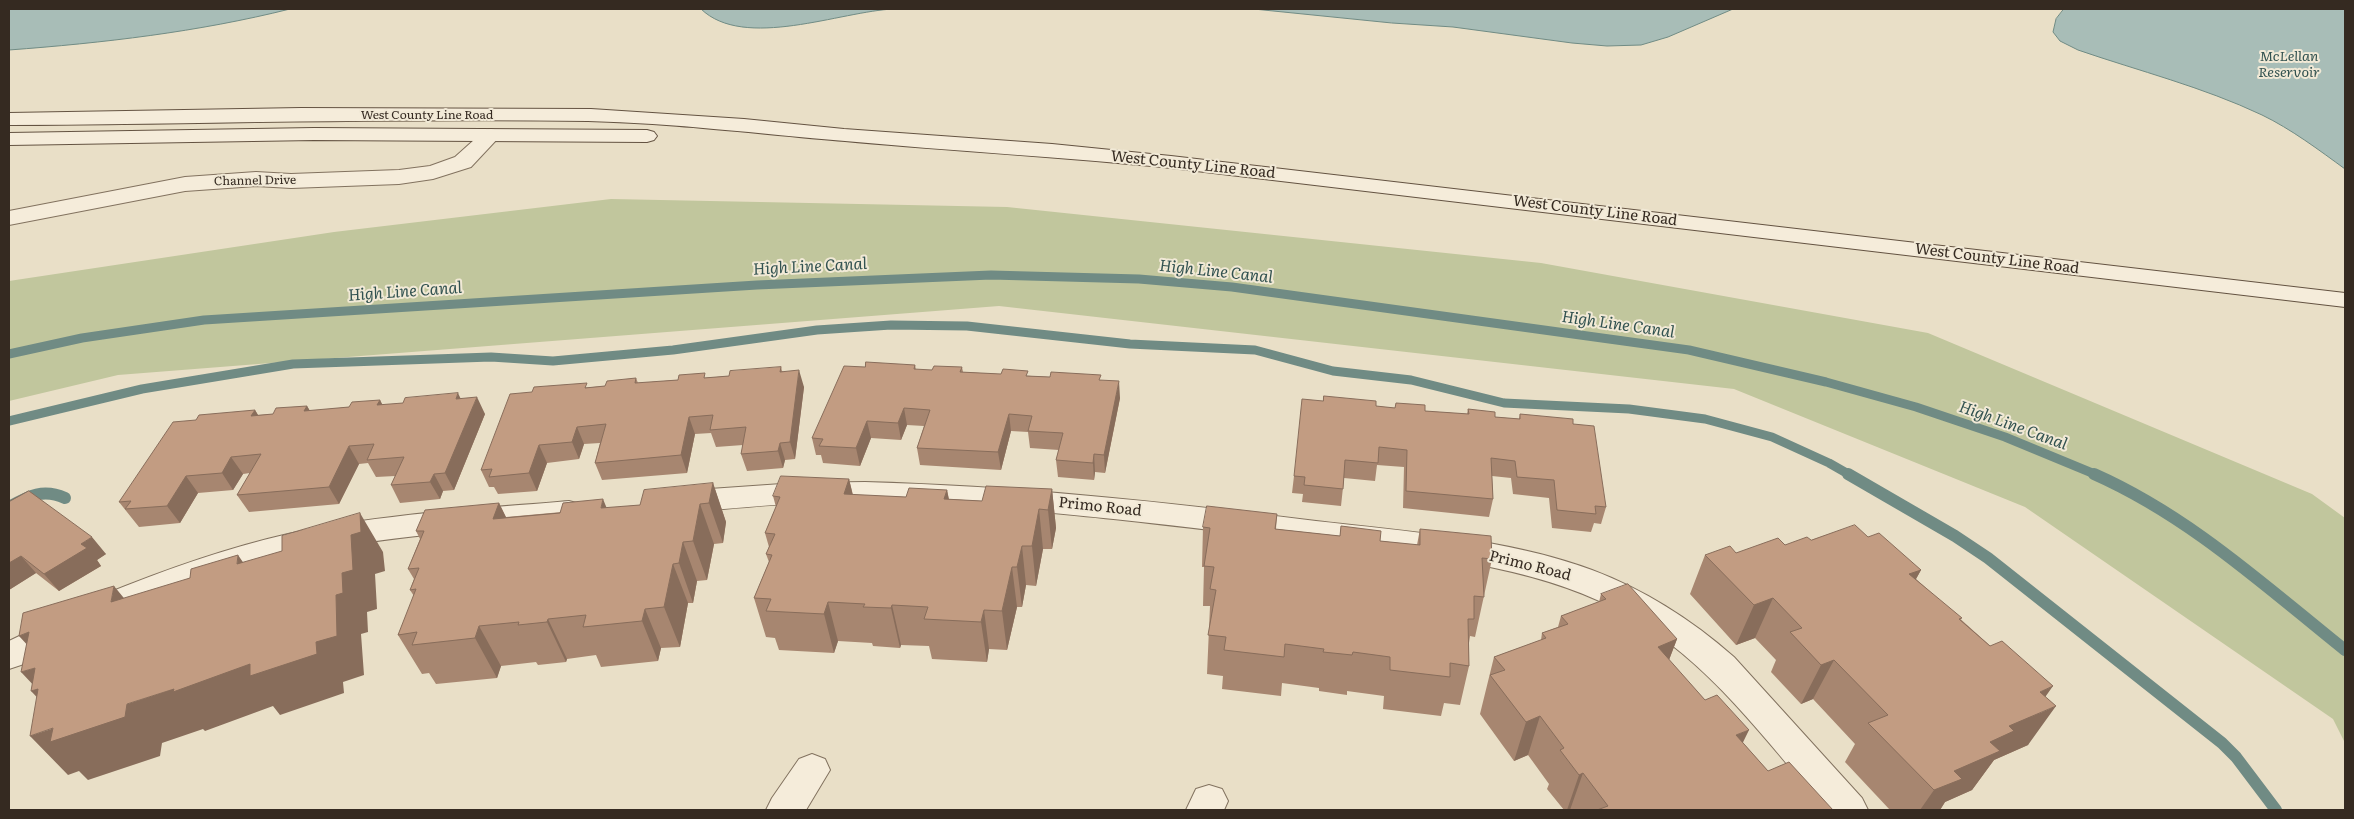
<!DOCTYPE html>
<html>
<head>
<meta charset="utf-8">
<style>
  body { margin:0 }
  #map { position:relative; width:2354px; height:819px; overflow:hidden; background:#e9dfc7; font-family:Literata,serif }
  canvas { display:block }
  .frame { position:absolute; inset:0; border:10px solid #352a21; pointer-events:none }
</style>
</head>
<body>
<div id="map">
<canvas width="2354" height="819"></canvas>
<div class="frame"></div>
</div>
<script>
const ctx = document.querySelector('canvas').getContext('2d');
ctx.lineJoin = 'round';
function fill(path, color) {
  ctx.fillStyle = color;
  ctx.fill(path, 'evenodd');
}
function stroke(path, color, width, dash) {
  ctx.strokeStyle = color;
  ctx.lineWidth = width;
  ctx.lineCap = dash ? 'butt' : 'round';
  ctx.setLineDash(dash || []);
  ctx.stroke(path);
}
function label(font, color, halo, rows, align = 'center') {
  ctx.font = font + ' Literata,serif';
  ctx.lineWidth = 4;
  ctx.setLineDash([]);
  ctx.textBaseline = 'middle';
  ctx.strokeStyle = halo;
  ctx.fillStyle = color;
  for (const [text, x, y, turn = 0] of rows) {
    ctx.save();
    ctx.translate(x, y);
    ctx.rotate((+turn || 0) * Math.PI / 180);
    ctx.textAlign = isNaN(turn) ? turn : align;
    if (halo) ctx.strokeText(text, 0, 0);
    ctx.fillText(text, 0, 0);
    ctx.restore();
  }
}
const green = new Path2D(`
  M611 199 1007 207 1541 263 1928 333 2312 494 2345 518V743L2333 719 2025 507 1734 389 999 306 118 375 9 401V281L334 232Z`);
const water = new Path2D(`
  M9 9H290C198 32 103 43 9 50Z
  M701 9H894C841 11 744 51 701 9Z
  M1254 9H1733L1668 37 1641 45 1607 46 1572 43 1453 27 1392 23Z
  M2064 9H2345V169C2319 150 2291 129 2262 115 2203 87 2139 71 2078 50L2060 41 2053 32 2056 19Z`);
const streamFar1 = new Path2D(`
  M9 354 82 338 204 320 757 285 991 275 1139 279 1232 287 1689 350 1826 382 1916 407 2005 437 2097 475
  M9 421 142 389 293 364 491 357 553 361 673 350 817 330 891 325 967 326 1130 344 1255 350 1333 371 1411 380 1504 403 1629 409 1705 419 1772 437 1829 463 1850 475`);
const stream = new Path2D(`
  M1848 474 1955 536 1988 558 2222 743 2236 757 2276 810
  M2094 474C2189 516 2265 586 2345 650
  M9 507C29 496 43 488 65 498`);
const street = new Path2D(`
  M491 129 498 131 501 135 471 167 433 179 399 184 291 188 256 186 185 191 9 225V211L185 177 256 172 291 174 399 170 430 166 455 157 484 131Z
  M865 482C1016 486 1166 502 1316 521 1404 531 1509 539 1592 570 1645 590 1692 620 1734 657L1862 798 1868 810H1826C1765 740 1709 661 1627 615 1534 562 1413 555 1308 542 1162 524 1015 505 868 502 805 501 743 507 681 513L670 509 666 502 670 495 681 491 796 483Z
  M569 501 580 504 584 512 580 520 569 523C466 531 362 537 262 563 209 578 161 602 109 618L98 615 93 606 98 597C159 572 222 549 288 534 380 514 475 509 569 501Z
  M59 617 71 621 75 630 71 639 21 665 9 669V641Z
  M812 754 825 759 830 770 806 810H766L772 798 799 759Z
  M1209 785 1222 789 1228 801 1224 810H1186L1196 789Z`);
const secondary = new Path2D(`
  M301 108 591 109 744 119 844 129 1052 144 1171 156 2345 293V307L1171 168C1062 157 953 151 845 141 759 134 674 123 588 121 395 118 202 124 9 125V113Z
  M314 128 647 130 654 132 657 136 654 140 647 142 314 140 9 145V133Z`);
const wall = new Path2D(`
  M915 365 916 370H932L962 367 963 372 1101 380 1120 398 1105 473 1095 472 1094 480 1058 477 1056 460 1059 450 1030 448 1028 432 1011 431 1001 470 920 465 917 448 924 426 907 425 901 440 871 438 860 466 823 463 821 455H816L812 438 865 367Z
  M781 367 782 371 804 387 795 459 785 460 783 468 747 471 741 454 743 445 716 447 711 433 695 434 687 473 602 480 595 463 600 443 584 444 579 459 547 463 537 491 498 494 494 487H489L481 470 532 392 605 386 636 378 638 383 729 376Z
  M461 398 485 414 454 490 443 491 440 499 400 503 391 485 395 476 376 477 368 463 359 464 339 504 249 512 237 495 250 473 243 474 233 490 198 493 180 523 139 527 119 502 255 410 258 415 273 414 307 406 310 411 349 407 380 400 382 405Z
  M1323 401 1395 408 1396 403 1425 411 1467 414 1468 409 1495 417 1519 419 1520 414 1573 424 1606 507 1601 524 1594 523 1591 532 1552 528 1549 498 1513 494 1511 478 1492 476 1493 499 1489 517 1403 508 1404 467 1377 465 1375 481 1344 478 1341 506 1302 502 1303 494 1292 493 1294 476Z
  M849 479 853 495 906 497 947 490 949 499 982 501 1052 489 1056 528 1052 549H1043L1036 586 1026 585 1022 607H1017L1007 650 989 649 987 662 932 659 929 646 901 645 900 648 873 646 872 643 838 641 834 653 779 650 775 638 766 637 754 598 769 562 766 554 769 547 765 533 776 507 773 496Z
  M713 483 726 522 723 543 714 544 707 580 697 581 693 603H688L680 647 661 648 658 661 601 667 596 655 567 659 566 662 538 665 536 662 501 666 497 678 436 684 429 673 422 674 398 635 414 596 410 590 414 579 408 569 420 539 416 531 499 503 506 517 640 505Z
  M9 502 106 554 97 560 101 566 59 591 36 573 9 590Z
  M1277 514 1276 529 1340 536 1341 526 1380 541 1417 545 1420 529 1492 559 1475 637 1470 636 1469 643V666L1460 705 1444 703 1441 716 1383 709 1384 696 1347 691V695L1319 691V688L1282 683 1281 696 1222 689 1223 676 1207 674 1210 606H1203L1204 567H1202L1203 527Z
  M1868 537 1921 570 1916 579 2046 696 2028 745 1994 760 1972 790 1945 802 1940 810H1890L1845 762 1855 744 1813 699 1801 704 1771 672 1776 660 1755 638 1736 645 1690 594 1705 555 1736 553 1785 545Z
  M1601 594 1677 639 1669 660 1768 771 1833 810H1564L1547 789 1549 784 1528 755 1514 761 1480 714 1494 657 1541 640 1542 633 1558 627 1561 616 1599 602Z`);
const shadedWall = new Path2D(`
  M799 370 804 387 795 459 790 442Z
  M1119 381 1120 398 1105 473 1104 455Z
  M458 393 466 410 456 399Z
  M477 397 485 414 454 490 445 473Z
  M380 400 389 417 377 405Z
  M307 406 317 423 304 411Z
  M904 408 907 425 901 440 898 423Z
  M255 410 265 427 251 416Z
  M1009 414 1011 431 1001 470 998 452Z
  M689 417 695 434 687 473 681 455Z
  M867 421 871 438 860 466 856 448Z
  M577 427 584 444 579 459 572 442Z
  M780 443 785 460 783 468 778 451Z
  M539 445 547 463 537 491 529 473Z
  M349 446 359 464 339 504 329 487Z
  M1094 454 1095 472 1094 480 1093 463Z
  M231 457 243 474 233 490 222 473Z
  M434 474 443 491 440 499 430 482Z
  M186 476 198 493 180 523 167 506Z
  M849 479 858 518 844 494Z
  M713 483 726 522 723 543 709 503Z
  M1052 489 1056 528 1052 549 1048 510Z
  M947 490 954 529 944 499Z
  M603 499 619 538 601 508Z
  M499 503 518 542 493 519Z
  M700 504 714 544 707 580 693 541Z
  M1039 509 1043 549 1036 586 1032 546Z
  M360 513 383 552 385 571 375 574 377 609 367 612 368 632 361 634 364 675 343 682 344 693 280 715 273 706 205 731 203 729 162 743 160 756 88 780 79 771 68 775 30 736 316 642 336 595 351 535Z
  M92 537 106 554 97 560 101 566 59 591 44 574 81 544Z
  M683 542 697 581 693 603 679 563Z
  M1022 546 1026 585 1022 607 1017 567Z
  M238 555 265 594 237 564Z
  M21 556 36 573 9 590V563Z
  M673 564 688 603 680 647 664 607Z
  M1012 567 1017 607 1007 650 1002 611Z
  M1921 570 1899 609 1909 574Z
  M114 586 146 625 111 602Z
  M1773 598 1755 638 1736 645 1754 605Z
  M828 602 838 641 834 653 824 614Z
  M892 605 901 645 900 648 891 608Z
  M645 609 661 648 658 661 642 621Z
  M984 610 989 649 987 662 981 622Z
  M548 619 567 659 566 662 547 622Z
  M479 626 501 666 497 678 475 638Z
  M29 632 55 675 19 636Z
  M1677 639 1662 678 1658 647Z
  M1834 660 1813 699 1801 704 1821 665Z
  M35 668 68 730 31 691 37 689 21 672Z
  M2053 686 2031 717 2056 706 2028 745 1994 760 1972 790 1945 802 1940 810H1920L1934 790 1954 771 2009 726 2040 692Z
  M1540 716 1528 755 1514 761 1526 722Z
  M1749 730 1730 769 1736 735Z
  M1583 773 1570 810H1567L1579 775Z`);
const building = new Path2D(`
  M866 362 915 365 914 369 932 370 934 366 962 367 960 372 1001 374 1003 369 1028 371 1026 376 1050 377 1051 372 1101 375 1099 380 1119 381 1104 455 1094 454 1093 463 1056 460 1063 433 1028 431 1032 416 1009 414 998 452 917 448 930 410 904 408 898 423 867 421 856 448 819 446 823 439 812 438 844 366 865 367Z
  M781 367 780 372 799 370 790 442 780 443 778 451 741 454 746 427 710 430 713 415 689 417 681 455 595 463 606 424 577 427 572 442 539 445 529 473 489 477 492 469 481 470 510 394 532 392 534 387 587 383 585 388 605 386 607 381 636 378 635 383 678 380 679 375 705 373 704 378 729 376 730 371Z
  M458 393 456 399 477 397 445 473 434 474 430 482 391 485 404 457 367 460 374 444 349 446 329 487 237 495 261 454 231 457 222 473 186 476 167 506 125 509 131 501 119 502 173 422 196 420 199 415 255 410 251 416 273 414 276 408 307 406 304 411 349 407 352 402 380 400 377 405 403 403 405 398Z
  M1324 396 1376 401V406L1395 408 1396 403 1425 405V411L1469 414 1468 409 1495 412V417L1520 419V414L1573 419V424L1594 426 1606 507 1595 506 1596 514 1557 510 1554 480 1517 477 1515 461 1491 458 1493 499 1406 491 1407 450 1379 447 1378 463 1345 460 1343 489 1304 485 1305 477 1294 476 1302 399 1323 401Z
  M781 476 849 479 844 494 906 497 909 488 947 490 944 499 982 501 986 486 1052 489 1048 510 1039 509 1032 546H1022L1017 567H1012L1002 611 984 610 981 622 924 619 928 607 892 605 891 608 863 607 865 604 828 602 824 614 766 611 771 599 754 598 772 555 766 554 775 534 765 533 780 497 773 496Z
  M713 483 709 503 700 504 693 541 683 542 679 563 673 564 664 607 645 609 642 621 583 627 586 615 548 619 547 622 518 625 519 622 479 626 475 638 412 645 417 632 398 635 416 589 410 590 419 568 408 569 424 531H416L425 510 499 503 493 519 560 513 563 503 603 499 601 508 640 505 644 490Z
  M29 491 92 537 81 544 87 548 44 574 21 556 9 563V502Z
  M1207 506 1277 514 1275 529 1340 536 1341 526 1381 531 1380 541 1420 545V529L1491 536 1492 559 1482 558 1484 597 1474 596V619H1468L1469 666 1450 663V677L1390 670V657L1353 652 1352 655 1323 652 1324 649 1285 644 1284 657 1224 650 1226 637 1208 635 1216 590 1210 589 1214 567 1204 566 1210 528 1203 527Z
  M360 513 361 532 351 535 353 570 342 573 343 593 336 595 337 636 316 642 317 654 250 676V664L173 692 174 689 127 704 125 717 50 742 53 728 30 736 38 689 31 691 35 668 21 672 29 632 19 636 23 613 114 586 111 602 190 578 191 569 238 555 237 564 282 551V536Z
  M1855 525 1868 537 1879 533 1921 570 1909 574 1962 618 1959 619 1990 646 2002 641 2053 686 2040 692 2056 706 2009 726 2014 731 1990 742 2000 751 1954 771 1962 779 1934 790 1868 723 1888 715 1834 660 1821 665 1790 632 1802 628 1773 598 1754 605 1705 555 1730 546 1736 553 1778 538 1785 545 1807 537 1811 540Z
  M1628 584 1677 639 1658 647 1705 700 1717 695 1749 730 1736 735 1768 771 1789 762 1833 810H1597L1608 806 1583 773 1579 775 1560 750 1564 748 1540 716 1526 722 1490 675 1505 670 1494 657 1546 638 1542 633 1568 624 1561 616 1606 599 1601 594Z`);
const farStreetnames = [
  ["West County Line Road",427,115],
  ["Channel Drive",255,181,-1]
];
const farWaternames = [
  ["McLellan",2289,57],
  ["Reservoir",2289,73]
];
const streetNames = [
  ["West County Line Road",1193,165,6],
  ["West County Line Road",1595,211,7],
  ["West County Line Road",1997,259,7],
  ["Primo Road",1100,507,6],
  ["Primo Road",1530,566,14]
];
const waterNames = [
  ["High Line Canal",810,267,-3],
  ["High Line Canal",1216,272,6],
  ["High Line Canal",405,292,-4],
  ["High Line Canal",1618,325,8],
  ["High Line Canal",2013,426,20]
];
fill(green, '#c1c69d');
fill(water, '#a8bdb7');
stroke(water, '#708b84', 1);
stroke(streamFar1, '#708b84', 9);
stroke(stream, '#708b84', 12);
stroke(street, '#82725f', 2);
stroke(secondary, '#645342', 2);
fill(street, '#f5ecda');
fill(secondary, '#f5ecda');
fill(wall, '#a78670');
fill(shadedWall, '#886d5b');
fill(building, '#c29c82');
stroke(building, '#886d5b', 1);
label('12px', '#352a21', '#f1e9d6', farStreetnames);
label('italic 14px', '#325250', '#f1e9d6', farWaternames);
label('15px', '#352a21', '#f1e9d6', streetNames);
label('italic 16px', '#325250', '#f1e9d6', waterNames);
</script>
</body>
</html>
